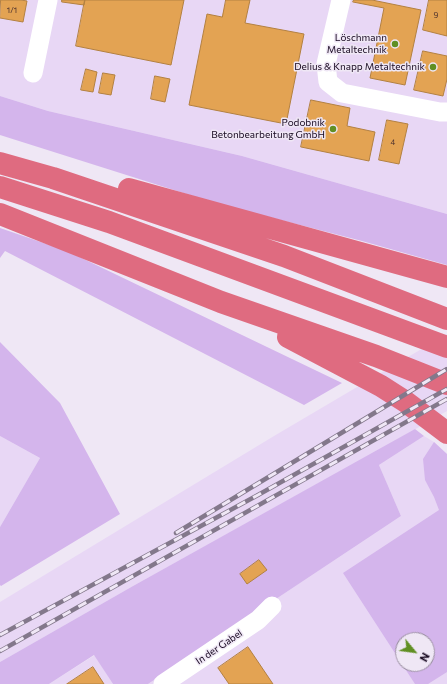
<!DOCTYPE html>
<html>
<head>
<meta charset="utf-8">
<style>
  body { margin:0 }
  #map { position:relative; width:447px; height:684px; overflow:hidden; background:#efe7f5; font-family:Commissioner,sans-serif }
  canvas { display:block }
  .north { position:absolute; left:395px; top:632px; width:40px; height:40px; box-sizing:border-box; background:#efe7f5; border:1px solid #998ea0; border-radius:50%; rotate:119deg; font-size:11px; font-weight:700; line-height:16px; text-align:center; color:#170820 }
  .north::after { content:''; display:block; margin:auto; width:14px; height:18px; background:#608f23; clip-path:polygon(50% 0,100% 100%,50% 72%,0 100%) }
</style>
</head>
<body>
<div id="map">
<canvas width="447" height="684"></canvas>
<div class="north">N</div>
</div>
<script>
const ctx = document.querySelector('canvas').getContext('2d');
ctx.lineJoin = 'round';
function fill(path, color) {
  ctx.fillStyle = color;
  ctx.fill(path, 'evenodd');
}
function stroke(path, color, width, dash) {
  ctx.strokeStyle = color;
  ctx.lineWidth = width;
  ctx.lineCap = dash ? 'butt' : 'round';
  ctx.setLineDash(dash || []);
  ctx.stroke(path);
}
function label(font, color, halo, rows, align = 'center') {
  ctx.font = font + ' Commissioner,sans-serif';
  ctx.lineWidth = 3;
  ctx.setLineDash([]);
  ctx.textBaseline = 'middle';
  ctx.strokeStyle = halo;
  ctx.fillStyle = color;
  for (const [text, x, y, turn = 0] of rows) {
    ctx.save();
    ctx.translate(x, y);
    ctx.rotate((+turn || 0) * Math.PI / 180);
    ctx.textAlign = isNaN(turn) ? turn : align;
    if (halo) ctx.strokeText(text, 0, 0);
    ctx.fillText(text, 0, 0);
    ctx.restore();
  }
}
const built = new Path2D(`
  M0 0H447V214L242 156 48 111 0 96Z
  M447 334V411L379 450 133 586 0 662V602L274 436Z
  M0 436 40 458 0 527Z
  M424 436 434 442 447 454V684H148L401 516 379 465ZM403 640H427V664H403Z
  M95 655 113 684H49Z`);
const green = new Path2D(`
  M0 96 48 111 242 156 447 214V265L362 241 215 203 0 135Z
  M0 228 67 251 342 383 304 405 5 251 0 258Z
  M0 342 60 403 120 514 1 586 0 585V527L40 458 0 436Z
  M415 429 424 436 379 465 401 516 148 684H113L94 655 49 684H0V662L133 586Z
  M434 442 447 454V672L428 684H415L343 573 439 510 434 497 425 480 423 459ZM403 640H427V664H403Z`);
const building = new Path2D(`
  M1 0H21L27 1 23 22 0 18Z
  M62 0H85L84 5 62 2Z
  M85 0H184L171 65 76 46Z
  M226 0H250L245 23 304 34 286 124 189 105 207 14 222 17Z
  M354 0H372L421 10 405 85 370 78 384 8 353 2Z
  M429 0H447V36L423 30Z
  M423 51 447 56V79L443 96 414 90Z
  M86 69 97 72 93 92 81 90Z
  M103 73 115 75 111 95 99 93Z
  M155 76 170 79 165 102 151 99Z
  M311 100 350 108 347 126 375 132 369 161 301 147Z
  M387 120 408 124 399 164 379 160Z
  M259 560 267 570 247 584 240 574Z
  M248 647 273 684H229L218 668Z
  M93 667 104 684H67Z`);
const minor = new Path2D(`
  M341 0 326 64 328 82 342 93 440 112H447
  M33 73 48 0
  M163 684 258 620 272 606`);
const highway = new Path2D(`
  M0 163 53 178 284 256 447 319
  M0 187 109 222 447 347
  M129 189 447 277
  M0 214 221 302 376 356 447 384
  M288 337 381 386 406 402 447 433`);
const rail = new Path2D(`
  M176 533 447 369
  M0 635 258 495 447 389
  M0 651 447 399`);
const markers = [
  [395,44,4,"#608f23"],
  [433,67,4,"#608f23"],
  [333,129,4,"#608f23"]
];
const numberNames = [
  ["1/1",12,10],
  ["9",436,15],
  ["4",393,142]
];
const poiNames = [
  ["Löschmann",387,38],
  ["Metaltechnik",387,50],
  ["Delius & Knapp Metaltechnik",425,67],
  ["Podobnik",325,123],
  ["Betonbearbeitung GmbH",325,135]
];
const streetNames = [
  ["In der Gabel",219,647,-34]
];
fill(built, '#e8d7f5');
fill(green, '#d4b5ec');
fill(building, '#e3a353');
stroke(building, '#b38142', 1);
stroke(minor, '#fff', 19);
stroke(highway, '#df6b80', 22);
stroke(rail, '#83788b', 4.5);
stroke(rail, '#efe7f5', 3, [9]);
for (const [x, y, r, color] of markers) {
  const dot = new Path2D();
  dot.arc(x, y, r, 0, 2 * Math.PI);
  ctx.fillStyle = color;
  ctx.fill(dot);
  stroke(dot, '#efe7f5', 1.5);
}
label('8px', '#4a2f2d', null, numberNames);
label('10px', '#170820', '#efe7f5', poiNames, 'right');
label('10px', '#170820', '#efe7f5', streetNames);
</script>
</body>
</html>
